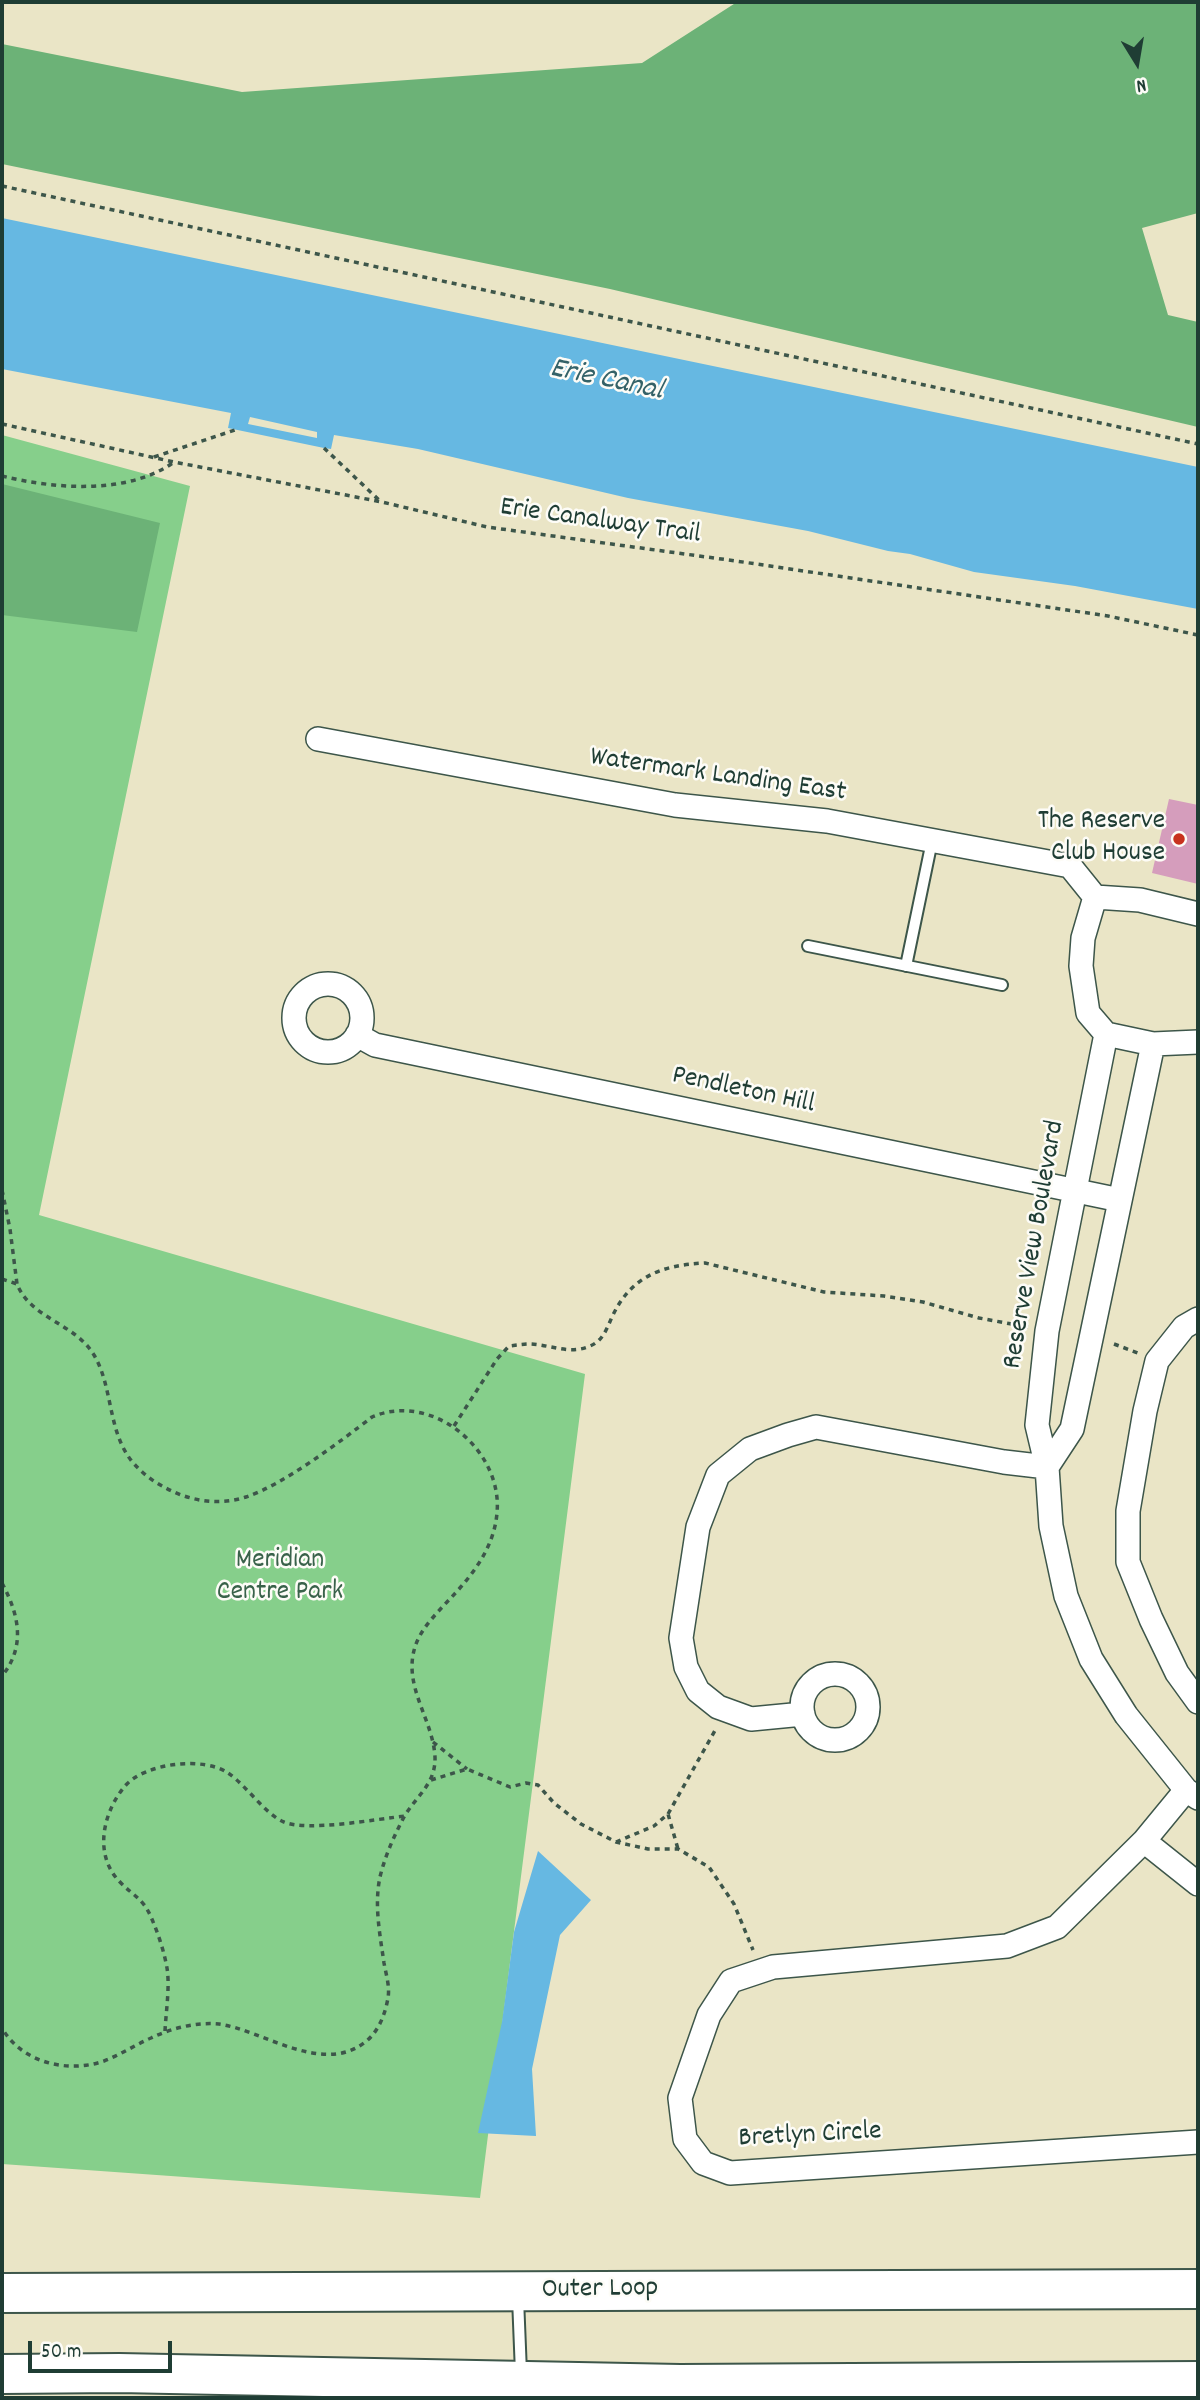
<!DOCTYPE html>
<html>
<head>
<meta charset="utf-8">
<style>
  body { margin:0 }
  #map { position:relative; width:1200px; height:2400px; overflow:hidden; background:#eae5c6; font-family:Dekko,sans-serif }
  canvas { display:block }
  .frame { position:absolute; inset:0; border:4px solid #1f3d34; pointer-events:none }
  .north { position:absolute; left:1102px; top:28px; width:70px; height:70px; -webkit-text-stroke:5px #fdfcf7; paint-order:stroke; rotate:169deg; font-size:19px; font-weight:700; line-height:28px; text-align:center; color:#1f3d34 }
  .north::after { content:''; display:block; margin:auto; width:24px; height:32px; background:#1f3d34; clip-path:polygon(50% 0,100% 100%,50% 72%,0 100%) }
  .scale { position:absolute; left:28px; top:2341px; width:144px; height:32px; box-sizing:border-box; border:4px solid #1f3d34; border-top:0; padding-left:9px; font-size:21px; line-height:24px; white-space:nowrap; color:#1f3d34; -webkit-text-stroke:5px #fdfcf7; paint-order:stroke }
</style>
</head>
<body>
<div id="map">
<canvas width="1200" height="2400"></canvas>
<div class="frame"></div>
<div class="north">N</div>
<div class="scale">50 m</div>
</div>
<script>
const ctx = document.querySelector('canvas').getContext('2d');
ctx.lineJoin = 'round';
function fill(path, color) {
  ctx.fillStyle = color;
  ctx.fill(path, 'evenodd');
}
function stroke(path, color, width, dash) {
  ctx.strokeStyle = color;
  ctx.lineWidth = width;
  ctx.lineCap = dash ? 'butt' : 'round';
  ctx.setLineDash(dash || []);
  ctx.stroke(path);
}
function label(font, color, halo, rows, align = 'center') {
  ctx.font = font + ' Dekko,sans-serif';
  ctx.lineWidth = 5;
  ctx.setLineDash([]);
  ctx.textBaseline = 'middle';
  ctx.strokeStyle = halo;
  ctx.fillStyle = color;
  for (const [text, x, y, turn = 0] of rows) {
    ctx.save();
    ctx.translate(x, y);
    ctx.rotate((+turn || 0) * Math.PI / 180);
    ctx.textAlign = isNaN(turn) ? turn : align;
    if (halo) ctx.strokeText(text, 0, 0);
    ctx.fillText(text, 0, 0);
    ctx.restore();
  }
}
const green = new Path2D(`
  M2 435 190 486 39 1215 585 1374 480 2198 2 2164Z`);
const forest = new Path2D(`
  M737 2H1198V213L1142 228 1168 315 1198 322V427L610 289 2 164V44L242 92 642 63Z
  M2 484 160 523 137 632 2 615Z`);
const water = new Path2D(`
  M2 218 1198 467V609L1075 586 974 572 910 554 888 551 808 531 628 498 418 449 334 435 331 449 324 448 228 428 231 413 2 369ZM250 417 317 432V438L248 424Z
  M538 1851 591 1900 560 1935 532 2069 536 2136 478 2133 502 2022 514 1932Z`);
const building = new Path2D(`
  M1169 799 1198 805V884L1152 873Z`);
const path = new Path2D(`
  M2 186 1198 444
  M2 424 174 462 382 502 487 527 736 561 1108 616 1198 635
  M324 448 380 501
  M154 457 235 430
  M2 476C55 489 128 495 174 462
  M2 1190 10 1229 17 1284
  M2 1279 17 1284C31 1319 75 1323 94 1355 112 1385 108 1426 128 1456 136 1468 150 1480 164 1487 189 1501 218 1506 246 1497 283 1485 341 1441 372 1417 432 1391 503 1450 497 1513 494 1549 471 1577 447 1602 435 1615 422 1628 416 1644 401 1685 433 1718 435 1757 436 1784 416 1796 404 1817 394 1836 385 1856 380 1877 374 1905 380 1935 384 1963 386 1974 390 1987 388 1998 385 2015 378 2033 364 2043 321 2075 262 2030 219 2024 196 2022 172 2028 151 2038 135 2045 120 2055 104 2061 67 2074 21 2062 2 2028
  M1114 1344 1138 1353
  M454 1426 497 1359 509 1346C517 1345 524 1344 531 1344 551 1345 570 1355 590 1346 603 1341 607 1328 612 1317 631 1276 662 1265 705 1263L824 1292 884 1296 923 1302 979 1318 1028 1327
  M2 1583C19 1615 26 1646 2 1676
  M433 1742 467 1769
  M431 1780 467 1769 510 1787 526 1783 538 1785 554 1803 581 1824 616 1842 648 1849H678L709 1867 734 1904 753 1950
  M668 1814 717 1727
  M616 1842 654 1826 668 1814 678 1849
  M165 2031C166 2011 170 1987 167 1968 164 1951 158 1933 151 1917 143 1898 132 1895 120 1882 93 1855 103 1812 125 1786 145 1763 203 1756 228 1773 246 1785 266 1815 284 1822 307 1832 377 1819 405 1816`);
const service = new Path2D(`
  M808 946 1002 985
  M906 966 932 841
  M518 2298 521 2373`);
const minor = new Path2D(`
  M318 739 675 805 827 821 1070 866 1095 897
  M1198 914 1140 900 1095 897 1083 938 1081 966 1088 1013 1106 1034 1153 1044 1198 1042
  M294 1018a34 34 0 1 1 68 0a34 34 0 1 1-68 0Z
  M1106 1034 1047 1331 1037 1425 1047 1467 1051 1526 1066 1596 1091 1659 1126 1715 1186 1790 1198 1798
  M357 1035 375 1045 1120 1200
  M1198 1319 1184 1327 1157 1361 1145 1411 1128 1511V1562L1151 1619 1177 1673 1198 1702
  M1047 1467 1072 1429 1153 1044
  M802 1707a33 33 0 1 1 66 0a33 33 0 1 1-66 0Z
  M803 1714 751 1719 718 1707 698 1691 686 1667 681 1638 698 1527 718 1475 750 1449 788 1435 816 1427 1004 1462 1047 1467
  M1186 1790 1144 1841 1057 1927 1007 1946 773 1967 731 1981 709 2015 680 2098 685 2139 703 2163 730 2173 1198 2142
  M1144 1841 1198 1884`);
const motorway = new Path2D(`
  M2 2293 1198 2289
  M2 2374 119 2373 680 2384 1198 2381`);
const markers = [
  [1179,839,7,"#c8321e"]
];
const streetNames = [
  ["Erie Canalway Trail",600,523,8],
  ["Watermark Landing East",718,777,8],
  ["Pendleton Hill",743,1092,12],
  ["Reserve View Boulevard",1036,1245,-80],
  ["Bretlyn Circle",810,2137,-3],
  ["Outer Loop",600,2291,-1]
];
const poiNames = [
  ["The Reserve",1165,823],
  ["Club House",1165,855]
];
const parkNames = [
  ["Meridian",280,1562],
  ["Centre Park",280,1594]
];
const waterNames = [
  ["Erie Canal",606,382,12]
];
fill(green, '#86cf8b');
fill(forest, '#6cb277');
fill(water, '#66b8e2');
fill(building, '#d59dbc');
stroke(service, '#3d564a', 14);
stroke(minor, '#3d564a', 26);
stroke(motorway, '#3d564a', 42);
stroke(path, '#3d564a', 3.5, [5, 5]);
stroke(service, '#fff', 10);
stroke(minor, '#fff', 23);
stroke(motorway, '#fff', 38);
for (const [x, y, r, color] of markers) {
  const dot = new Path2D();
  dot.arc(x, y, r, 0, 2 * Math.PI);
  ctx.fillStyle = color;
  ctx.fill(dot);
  stroke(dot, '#fdfcf7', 2.5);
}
label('28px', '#1f3d34', '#fdfcf7', streetNames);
label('28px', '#1f3d34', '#fdfcf7', poiNames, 'right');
label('28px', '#39624a', '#fdfcf7', parkNames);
label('italic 30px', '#346268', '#fdfcf7', waterNames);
</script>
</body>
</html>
